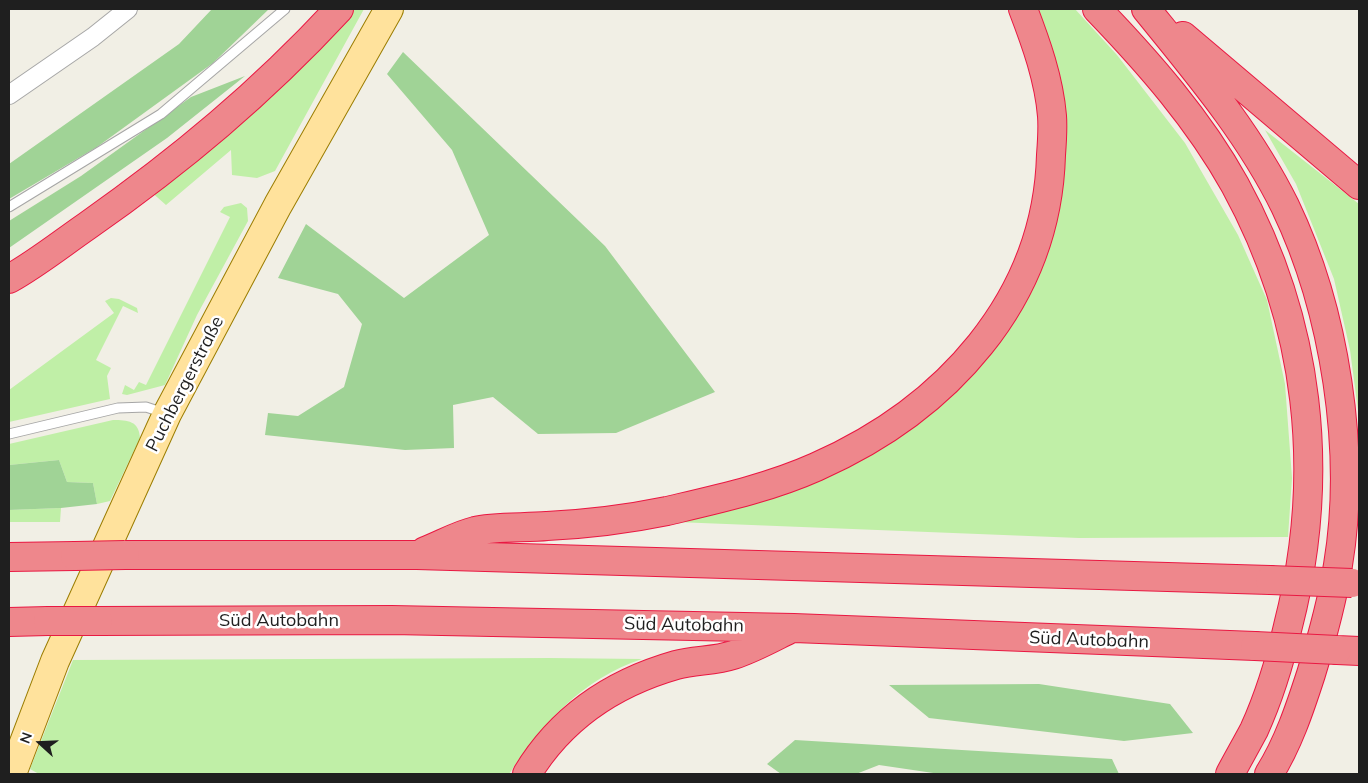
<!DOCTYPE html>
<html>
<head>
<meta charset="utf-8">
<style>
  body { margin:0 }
  #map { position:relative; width:1368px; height:783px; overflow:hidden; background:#f1efe5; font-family:Mulish,sans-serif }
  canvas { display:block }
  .frame { position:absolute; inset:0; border:10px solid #1f1f1f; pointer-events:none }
  .north { position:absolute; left:15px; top:718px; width:50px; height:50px; -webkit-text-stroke:4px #fff; paint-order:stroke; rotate:290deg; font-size:14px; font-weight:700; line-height:20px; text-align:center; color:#1f1f1f }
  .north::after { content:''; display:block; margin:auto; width:18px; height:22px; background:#1f1f1f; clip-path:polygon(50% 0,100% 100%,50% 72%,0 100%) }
</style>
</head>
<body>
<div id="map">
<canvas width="1368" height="783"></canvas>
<div class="frame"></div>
<div class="north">N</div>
</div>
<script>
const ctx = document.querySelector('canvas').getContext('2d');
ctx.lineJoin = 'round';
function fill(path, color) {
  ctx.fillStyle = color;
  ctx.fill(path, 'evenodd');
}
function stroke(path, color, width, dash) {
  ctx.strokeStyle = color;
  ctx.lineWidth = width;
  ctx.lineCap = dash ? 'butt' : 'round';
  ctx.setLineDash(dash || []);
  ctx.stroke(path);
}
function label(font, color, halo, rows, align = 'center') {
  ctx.font = font + ' Mulish,sans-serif';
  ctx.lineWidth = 5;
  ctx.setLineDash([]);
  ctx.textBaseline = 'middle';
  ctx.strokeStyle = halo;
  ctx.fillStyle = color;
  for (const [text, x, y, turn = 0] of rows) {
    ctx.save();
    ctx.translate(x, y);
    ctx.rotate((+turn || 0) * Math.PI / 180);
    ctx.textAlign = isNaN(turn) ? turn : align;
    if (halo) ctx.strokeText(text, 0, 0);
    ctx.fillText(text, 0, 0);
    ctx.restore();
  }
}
const grass = new Path2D(`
  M349 9H364L275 171 257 178 232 175 231 150 166 205 149 190Z
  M1037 9H1075L1117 55 1185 143 1238 235 1267 300 1285 384 1292 478 1288 537 1079 538 676 522 964 382 1029 294 1057 213Z
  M1265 130 1359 204V450V418L1350 350 1334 279 1296 184Z
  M241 203 247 208 248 221 197 315 165 385 127 395 122 394 125 385 134 390 139 382 146 385 230 217 220 212 224 207Z
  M111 298 119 299 137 308 138 313 123 306 96 360 111 368 107 376 110 399 9 422V390L114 313 105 301Z
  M113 420C128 420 139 421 140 438L110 501 97 504 93 483 67 482 59 460 9 465V444Z
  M61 508 60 522H9V510Z
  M549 658 642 659C582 679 543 723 509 774H39L30 769 73 660Z`);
const forest = new Path2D(`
  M212 9H269L213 63 97 147 9 199V164L179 44Z
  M403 52 605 246 715 392 616 433 538 434 493 397 453 405 454 448 405 450 265 435 268 413 298 416 344 387 362 324 338 294 278 278 306 224 404 298 489 235 452 150 387 74Z
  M245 76 167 138 9 248V221L81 176 191 97Z
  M59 460 67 482 93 483 97 504 61 508 9 510V465Z
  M1039 684 1170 704 1193 733 1124 741 929 718 889 685Z
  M795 740 1112 759 1119 774H940L879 765 856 774H781L767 764Z`);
const service = new Path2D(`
  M9 207 161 114 285 9
  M9 434 118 408 146 407 164 413`);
const minor = new Path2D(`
  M9 95 93 37 128 9`);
const primary = new Path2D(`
  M12 774 55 661 167 414 278 205 389 9`);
const motorway = new Path2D(`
  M1097 9C1148 62 1199 120 1235 185 1310 322 1327 474 1288 626 1280 661 1269 697 1254 730 1246 745 1238 759 1230 774
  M1146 9C1197 72 1249 133 1285 206 1335 310 1357 451 1338 565 1332 602 1322 638 1311 674 1300 708 1288 744 1269 774
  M1183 36 1359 185
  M9 279C36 264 61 244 87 226 181 160 261 93 339 9
  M425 551C441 545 458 535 475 531 493 526 527 528 547 526 588 524 628 519 667 511 718 499 769 488 816 467 945 410 1047 301 1051 155 1052 142 1053 129 1052 116 1049 79 1036 43 1023 9
  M125 555H417L1270 580
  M9 557 75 556
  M98 621 392 620 794 628 1255 646
  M9 622 48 621
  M1337 650 1359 651
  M527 774C561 718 613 683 676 665 695 660 715 661 733 655 752 649 770 639 788 630`);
const motorwayBridge = new Path2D(`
  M75 556 125 555
  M1270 580 1352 583
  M48 621H98
  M1255 646 1337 650`);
const streetNames = [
  ["Puchbergerstraße",185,384,-63],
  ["Süd Autobahn",279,621],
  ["Süd Autobahn",684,625,1],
  ["Süd Autobahn",1089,640,2]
];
fill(grass, '#c0efa7');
fill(forest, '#a0d396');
stroke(service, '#a6a6a6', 11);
stroke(minor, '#a6a6a6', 20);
stroke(primary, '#9b7d00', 30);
stroke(motorway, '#e91842', 30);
stroke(service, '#fff', 9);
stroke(minor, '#fff', 18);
stroke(primary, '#ffe29c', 28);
stroke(motorway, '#ee878c', 28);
stroke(motorwayBridge, '#e91842', 30, []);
stroke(motorwayBridge, '#ee878c', 28);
label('18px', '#1f1f1f', '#fff', streetNames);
</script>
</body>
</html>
